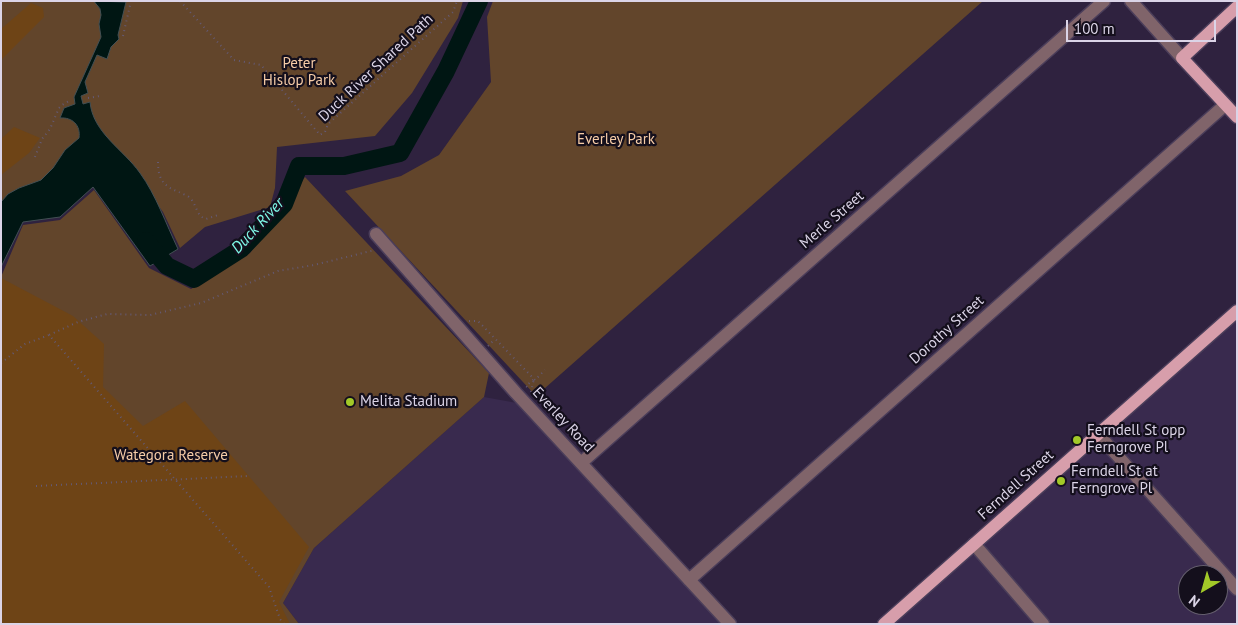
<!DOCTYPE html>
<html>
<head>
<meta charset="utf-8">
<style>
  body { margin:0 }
  #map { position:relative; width:1238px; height:625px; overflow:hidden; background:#2f223f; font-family:"PT Sans",sans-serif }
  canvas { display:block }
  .frame { position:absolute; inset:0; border:2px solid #dbd4e7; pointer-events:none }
  .north { position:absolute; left:1178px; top:565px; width:50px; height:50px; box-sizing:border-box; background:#140f1c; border:1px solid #645e6d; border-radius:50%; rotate:218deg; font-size:14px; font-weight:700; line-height:20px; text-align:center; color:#dbd4e7 }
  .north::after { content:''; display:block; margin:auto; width:18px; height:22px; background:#a2c928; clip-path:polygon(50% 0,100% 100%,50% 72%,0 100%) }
  .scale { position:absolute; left:1066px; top:20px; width:150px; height:22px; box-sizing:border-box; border:2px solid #dbd4e7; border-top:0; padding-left:6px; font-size:15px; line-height:18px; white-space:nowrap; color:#dbd4e7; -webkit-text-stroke:4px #140f1c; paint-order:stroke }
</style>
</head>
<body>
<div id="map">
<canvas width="1238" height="625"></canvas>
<div class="frame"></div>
<div class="north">N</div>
<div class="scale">100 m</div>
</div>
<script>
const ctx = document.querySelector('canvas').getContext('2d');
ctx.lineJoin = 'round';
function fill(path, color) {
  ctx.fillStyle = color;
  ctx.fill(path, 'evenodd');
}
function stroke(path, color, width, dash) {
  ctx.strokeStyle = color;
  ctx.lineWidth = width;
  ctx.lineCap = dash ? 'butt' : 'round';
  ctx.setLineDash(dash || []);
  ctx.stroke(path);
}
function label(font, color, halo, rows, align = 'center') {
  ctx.font = font + ' "PT Sans",sans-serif';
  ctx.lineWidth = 4.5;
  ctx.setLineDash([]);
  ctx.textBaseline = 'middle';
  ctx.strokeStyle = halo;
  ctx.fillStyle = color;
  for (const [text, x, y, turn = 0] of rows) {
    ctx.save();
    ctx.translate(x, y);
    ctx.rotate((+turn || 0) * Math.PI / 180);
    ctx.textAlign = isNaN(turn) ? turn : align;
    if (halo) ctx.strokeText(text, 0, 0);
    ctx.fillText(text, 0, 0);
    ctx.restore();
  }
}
const built = new Path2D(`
  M1237 311V624H884ZM1188 575H1218V605H1188Z
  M484 397 528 405 730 624H299L283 603 314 548Z`);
const green = new Path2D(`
  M1 1H463L458 18 412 93 375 136 277 147 275 188 270 207 205 227 180 248 163 212 126 162 67 168 1 204Z
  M493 1H983L536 396 345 191 401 176 439 155 491 82 487 17Z
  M305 177 489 373 484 397 314 548 283 603 299 624H1V277L23 225 60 220 94 190 149 268 191 289 250 253Z`);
const forest = new Path2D(`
  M31 3 43 8 44 17 1 60V29Z
  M14 127 40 138 29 153 1 175V139Z
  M1 278 73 316 104 344 103 387 143 426 185 401 309 547 279 602 290 624H1Z`);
const water = new Path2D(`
  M94 1 126 2 118 35 119 39 111 47 107 59 97 55 85 82 88 93 81 96 83 104 90 102C93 133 123 149 140 173 156 195 166 224 178 249L150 266 93 187 60 217 23 222 1 267V202L8 194 19 188 41 180 53 168 65 150 79 138C81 125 72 117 60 118L64 108 75 104 74 97 101 37 99 24 101 15 100 9Z`);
const river = new Path2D(`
  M146 241 167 266 194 279 241 249 284 204 299 166H344L400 153 446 71 479 1`);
const path = new Path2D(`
  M180 1 234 60 261 65 320 135 325 132 328 124 453 12 457 1
  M123 36 131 1
  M88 98 100 96
  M35 157 42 139 50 129 59 108 62 105 69 101
  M158 162C158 179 163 186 179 192 182 194 187 195 190 198 197 205 196 216 206 219L218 215
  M469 321H478L535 380 545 370
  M488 346 495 339
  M1 363 25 344 49 335
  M527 387 526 386 534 379
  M531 392 534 379
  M36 486 249 476
  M284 624 280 619 269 587 49 335 78 322 107 314 150 315 201 303 278 271 314 265 375 250`);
const minor = new Path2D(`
  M1131 1 1182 58
  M376 234 516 393 730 624
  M1098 434 1237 589
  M581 463 1104 1
  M974 544 1043 624
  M689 580 1225 105`);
const major = new Path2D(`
  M1237 7 1182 58 1237 117
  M884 624 1237 311`);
const markers = [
  [350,402,5,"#a2c928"],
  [1077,440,5,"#a2c928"],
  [1061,481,5,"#a2c928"]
];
const parkNames = [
  ["Peter",299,64],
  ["Hislop Park",299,81],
  ["Everley Park",616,140],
  ["Wategora Reserve",171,456]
];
const streetNames = [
  ["Duck River Shared Path",376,68,-43],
  ["Merle Street",832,220,-41],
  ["Dorothy Street",947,330,-42],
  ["Everley Road",563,420,47],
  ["Ferndell Street",1016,485,-42]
];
const poiNames = [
  ["Melita Stadium",360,402],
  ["Ferndell St opp",1087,431],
  ["Ferngrove Pl",1087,448],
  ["Ferndell St at",1071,472],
  ["Ferngrove Pl",1071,489]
];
const waterNames = [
  ["Duck River",258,226,-47]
];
fill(built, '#392a4e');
fill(green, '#62452b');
fill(forest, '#6e4416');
fill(water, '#001613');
stroke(water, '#424f53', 1);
stroke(river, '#001613', 18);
stroke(minor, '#4b3e5a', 15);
stroke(major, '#4b3e5a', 15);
stroke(path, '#655a74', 2, [1, 4]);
stroke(minor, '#80646a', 12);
stroke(major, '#d79eab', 12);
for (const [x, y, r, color] of markers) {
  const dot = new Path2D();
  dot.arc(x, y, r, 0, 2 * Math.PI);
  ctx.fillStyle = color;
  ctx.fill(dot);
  stroke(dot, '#140f1c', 2);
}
label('15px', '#f6cca7', '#140f1c', parkNames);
label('15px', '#dbd4e7', '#140f1c', streetNames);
label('15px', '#dbd4e7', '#140f1c', poiNames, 'left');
label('italic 16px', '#7ff9e8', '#140f1c', waterNames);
</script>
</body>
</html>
